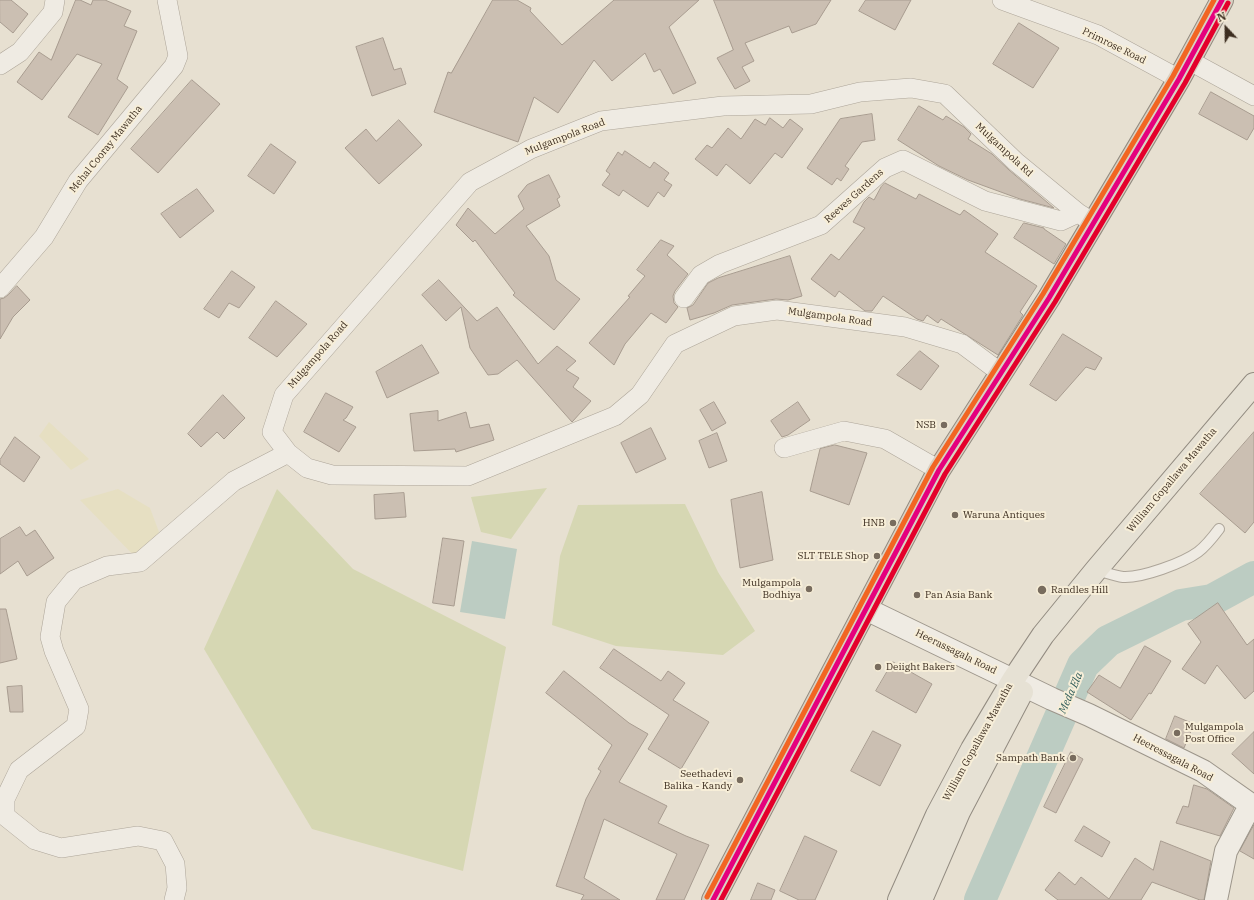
<!DOCTYPE html>
<html>
<head>
<meta charset="utf-8">
<style>
  body { margin:0 }
  #map { position:relative; width:1254px; height:900px; overflow:hidden; background:#e7e0d1; font-family:"IBM Plex Serif",serif }
  canvas { display:block }
  .north { position:absolute; left:1206px; top:8px; width:40px; height:40px; -webkit-text-stroke:3px #f7eed8; paint-order:stroke; rotate:338deg; font-size:11px; font-weight:700; line-height:16px; text-align:center; color:#3d2e20 }
  .north::after { content:''; display:block; margin:auto; width:14px; height:18px; background:#3d2e20; clip-path:polygon(50% 0,100% 100%,50% 72%,0 100%) }
</style>
</head>
<body>
<div id="map">
<canvas width="1254" height="900"></canvas>
<div class="north">N</div>
</div>
<script>
const ctx = document.querySelector('canvas').getContext('2d');
ctx.lineJoin = 'round';
function fill(path, color) {
  ctx.fillStyle = color;
  ctx.fill(path, 'evenodd');
}
function stroke(path, color, width, dash) {
  ctx.strokeStyle = color;
  ctx.lineWidth = width;
  ctx.lineCap = dash ? 'butt' : 'round';
  ctx.setLineDash(dash || []);
  ctx.stroke(path);
}
function label(font, color, halo, rows, align = 'center') {
  ctx.font = font + ' "IBM Plex Serif",serif';
  ctx.lineWidth = 4;
  ctx.setLineDash([]);
  ctx.textBaseline = 'middle';
  ctx.strokeStyle = halo;
  ctx.fillStyle = color;
  for (const [text, x, y, turn = 0] of rows) {
    ctx.save();
    ctx.translate(x, y);
    ctx.rotate((+turn || 0) * Math.PI / 180);
    ctx.textAlign = isNaN(turn) ? turn : align;
    if (halo) ctx.strokeText(text, 0, 0);
    ctx.fillText(text, 0, 0);
    ctx.restore();
  }
}
const farmland = new Path2D(`
  M49 422 89 459 71 470 39 436Z
  M118 489 150 508 159 532 140 562 80 500Z`);
const green = new Path2D(`
  M547 488 511 539 481 532 471 497Z
  M277 489 353 569 506 647 463 871 312 829 204 649Z
  M685 504 718 572 755 631 723 655 616 646 552 625 560 556 578 505Z`);
const water = new Path2D(`
  M472 541 517 549 505 619 460 612Z`);
const river = new Path2D(`
  M980 900 1083 665 1108 641 1181 605 1212 600 1254 577`);
const building = new Path2D(`
  M0 0H11L28 14 13 33 0 22Z
  M76 0H80L91 5 93 0H105L131 11 124 26 137 31 117 79 128 87 98 135 68 117 102 64 77 54 42 100 17 82 39 52 51 60Z
  M493 0H517L531 8 530 11 562 45 614 0H699L669 27 696 83 673 94 660 69 654 72 645 53 612 81 594 60 558 113 534 97 518 142 434 112 448 72 451 73Z
  M714 0H831L816 24 792 33 789 26 745 43 754 61 742 67 750 81 735 89 717 58 733 50Z
  M866 0H911L895 30 859 11Z
  M1019 23 1059 48 1033 88 993 64Z
  M383 38 394 70 401 68 406 84 372 96 356 47Z
  M192 80 220 104 158 173 131 149Z
  M1211 92 1254 116V128L1247 140 1199 114Z
  M919 106 943 120 946 116 964 127 971 134 968 139 992 154 1009 170 1054 208 1020 199 968 180 939 166 898 140Z
  M872 114 875 140 862 142 845 166 849 169 841 181 837 178 832 185 807 168 840 119Z
  M770 118 783 128 790 119 803 129 782 158 775 153 750 184 726 164 717 176 695 159 707 145 712 148 728 128 741 139 755 119 765 125Z
  M399 120 422 145 379 184 345 148 366 129 376 141Z
  M271 144 296 162 274 194 248 176Z
  M625 151 650 168 654 162 669 173 664 180 672 185 664 197 658 192 648 207 623 190 619 196 602 185 610 174 606 171 618 152 622 155Z
  M549 175 560 197 557 199 560 206 526 226 549 256 556 280 580 299 554 330 513 295 515 293 475 240 473 242 456 225 468 208 495 234 524 209 518 196 527 185Z
  M885 183 916 199 919 194 960 215 964 210 998 234 985 252 1037 286 1020 312 1023 315 998 355 941 319 938 323 927 315 923 321 917 319 883 296 872 311H865L839 291 835 297 811 279 831 254 839 260 865 228 853 222 864 202 869 197 874 200 881 187Z
  M197 189 214 211 180 238 161 214Z
  M1024 223 1044 228V229L1066 244 1054 264 1014 238Z
  M661 240 674 246 667 255 688 274 675 291 673 296 674 303 678 307 666 323 651 313 625 344 614 365 589 343 630 297 628 296 645 276 637 270Z
  M790 256 802 296 788 300 776 299 732 305 714 313 690 320 687 308 693 305 708 283 718 278Z
  M232 271 255 287 239 308 229 303 219 318 204 309Z
  M439 280 477 321 497 307 538 364 557 346 576 361 566 370 579 378 573 387 591 401 573 421 572 422 517 360 498 374 488 375 470 348 461 307 446 321 422 295Z
  M17 286 30 300 13 317 0 339V299L4 298 8 295Z
  M276 301 307 324 277 357 249 338Z
  M1063 334 1102 358 1095 370 1086 367 1056 401 1030 385Z
  M422 345 439 373 387 398 376 372Z
  M920 351 939 366 921 390 897 375Z
  M326 393 353 407 346 418 343 420 356 427 339 452 304 432Z
  M223 395 245 418 224 439 217 432 201 447 188 434Z
  M714 402 726 423 712 431 700 410Z
  M798 402 810 420 788 435 782 437 771 421Z
  M438 411V421L466 412 470 428 489 424 494 440 456 452 455 449 414 451 410 414Z
  M651 428 666 459 636 473 621 443Z
  M1254 432V522L1245 533 1200 494Z
  M717 433 727 461 709 468 699 441Z
  M15 437 40 457 24 482 0 464V460Z
  M835 445 867 453 849 505 810 491 820 449Z
  M762 492 773 560 740 568 731 500Z
  M404 493 406 517 375 519 374 495Z
  M20 527 26 536 35 530 54 558 27 576 18 561 0 574V539Z
  M443 538 464 541 454 606 433 603Z
  M1218 603 1247 645 1254 639V691L1245 699 1217 665 1205 684 1182 669 1201 642 1188 624Z
  M0 609H6L17 659 0 663Z
  M1145 646 1171 661 1151 694 1149 693 1131 720 1087 692 1099 675 1120 688Z
  M614 649 661 681 668 671 685 683 673 700 709 722 681 769 648 749 669 715 600 668Z
  M893 662 932 684 916 713 876 691Z
  M564 671 629 723 648 734 619 782 667 806 658 823 686 836 709 845 684 900H656L677 854 604 819 584 878 620 900H581L584 895 556 886 586 799 601 771 598 769 612 745 546 693Z
  M22 686 23 712H10L7 687Z
  M1175 716 1194 724 1184 748 1166 739Z
  M873 731 901 745 880 786 851 771Z
  M1254 732V774L1232 754Z
  M1071 752 1083 759 1056 813 1044 807Z
  M1194 785 1207 789 1234 808 1220 836 1176 823 1183 806 1188 807Z
  M1254 825V859L1240 851Z
  M1084 826 1110 842 1102 857 1075 841Z
  M805 836 837 851 815 900H799L780 891Z
  M1161 841 1211 861 1204 900H1200L1152 882 1141 900H1058L1045 890 1059 872 1075 885 1081 877 1109 899 1135 858 1153 870Z
  M758 883 775 890 771 900H751Z`);
const lane = new Path2D(`
  M1096 570C1105 572 1114 576 1123 577 1142 578 1183 563 1198 552 1206 546 1213 537 1219 529`);
const street = new Path2D(`
  M1002 0 1098 35 1179 79
  M1190 61 1254 96
  M0 65 20 52 53 12 55 0
  M0 288 44 237 78 181 174 66 178 56 167 0
  M684 298 701 275 720 264 821 225 885 168 903 160 985 201 1061 221 1078 213
  M1001 373 962 344 905 327 777 310 734 316 675 344 640 395 615 416 468 476 332 475 307 468 288 453 272 432 284 395 470 182 531 149 601 121 723 106 811 104 860 92 911 88 945 94 1016 162 1078 213 1094 223
  M784 448 844 431 885 439 939 470
  M174 900 177 888 175 864 163 841 138 836 61 848 35 840 5 816V799L19 770 76 726 79 709 54 651 50 637 56 602 74 580 107 566 140 562 234 481 288 453`);
const secondary = new Path2D(`
  M866 609 1052 699 1089 715 1203 771 1254 807
  M1216 900 1226 851 1251 804`);
const primary = new Path2D(`
  M899 900 937 815 972 749 1013 680 1043 635 1096 570 1254 384
  M921 900 959 812 1022 692`);
const highway = new Path2D(`
  M713 900 939 470 1049 298 1179 79 1222 0`);
const bus1 = new Path2D(`
  M713 900 939 470 1049 298 1179 79 1222 0`);
const bus2 = new Path2D(`
  M721 900 945 474 1055 302 1185 83 1228 3`);
const bus3 = new Path2D(`
  M707 897 933 467 1043 294 1173 76 1214 0`);
const markers = [
  [944,425,4,"#786c5e"],
  [955,515,4,"#786c5e"],
  [893,523,4,"#786c5e"],
  [877,556,4,"#786c5e"],
  [809,589,4,"#786c5e"],
  [1042,590,5,"#786c5e"],
  [917,595,4,"#786c5e"],
  [878,667,4,"#786c5e"],
  [1177,733,4,"#786c5e"],
  [1073,758,4,"#786c5e"],
  [740,780,4,"#786c5e"]
];
const streetNames = [
  ["Primrose Road",1114,46,26],
  ["Mulgampola Road",565,137,-21],
  ["Mehal Cooray Mawatha",106,149,-51],
  ["Mulgampola Rd",1004,150,43],
  ["Reeves Gardens",854,196,-42],
  ["Mulgampola Road",830,317,8],
  ["Mulgampola Road",318,355,-49],
  ["William Gopallawa Mawatha",1172,480,-50],
  ["Heerassagala Road",956,652,26],
  ["William Gopallawa Mawatha",978,742,-61],
  ["Heeressagala Road",1173,758,28]
];
const poiNames = [
  ["NSB",936,425],
  ["Waruna Antiques",963,515,"left"],
  ["HNB",885,523],
  ["SLT TELE Shop",869,556],
  ["Mulgampola",801,583],
  ["Bodhiya",801,595],
  ["Randles Hill",1051,590,"left"],
  ["Pan Asia Bank",925,595,"left"],
  ["Deiight Bakers",886,667,"left"],
  ["Mulgampola",1185,727,"left"],
  ["Post Office",1185,739,"left"],
  ["Sampath Bank",1065,758],
  ["Seethadevi",732,774],
  ["Balika - Kandy",732,786]
];
const waterNames = [
  ["Meda Ela",1071,693,-66]
];
fill(farmland, '#e6dfc2');
fill(green, '#d6d7b3');
fill(water, '#bcccc2');
stroke(river, '#bcccc2', 32);
fill(building, '#cbbfb2');
stroke(building, '#a89c90', 1);
stroke(lane, '#ada599', 12);
stroke(street, '#ada599', 20);
stroke(secondary, '#9c958a', 24);
stroke(primary, '#928b80', 24);
stroke(highway, '#928b80', 24);
stroke(lane, '#efebe3', 10);
stroke(street, '#efebe3', 19);
stroke(secondary, '#efebe3', 22);
stroke(primary, '#e6e1d4', 22);
stroke(highway, '#dad1c2', 22);
stroke(bus1, '#e5007d', 5);
stroke(bus2, '#e4002b', 5);
stroke(bus3, '#f26522', 5);
for (const [x, y, r, color] of markers) {
  const dot = new Path2D();
  dot.arc(x, y, r, 0, 2 * Math.PI);
  ctx.fillStyle = color;
  ctx.fill(dot);
  stroke(dot, '#f7eed8', 1.5);
}
label('10px', '#3d2e20', '#f7eed8', streetNames);
label('10px', '#3d2e20', '#f7eed8', poiNames, 'right');
label('italic 11px', '#2f5d5a', '#f7eed8', waterNames);
</script>
</body>
</html>
